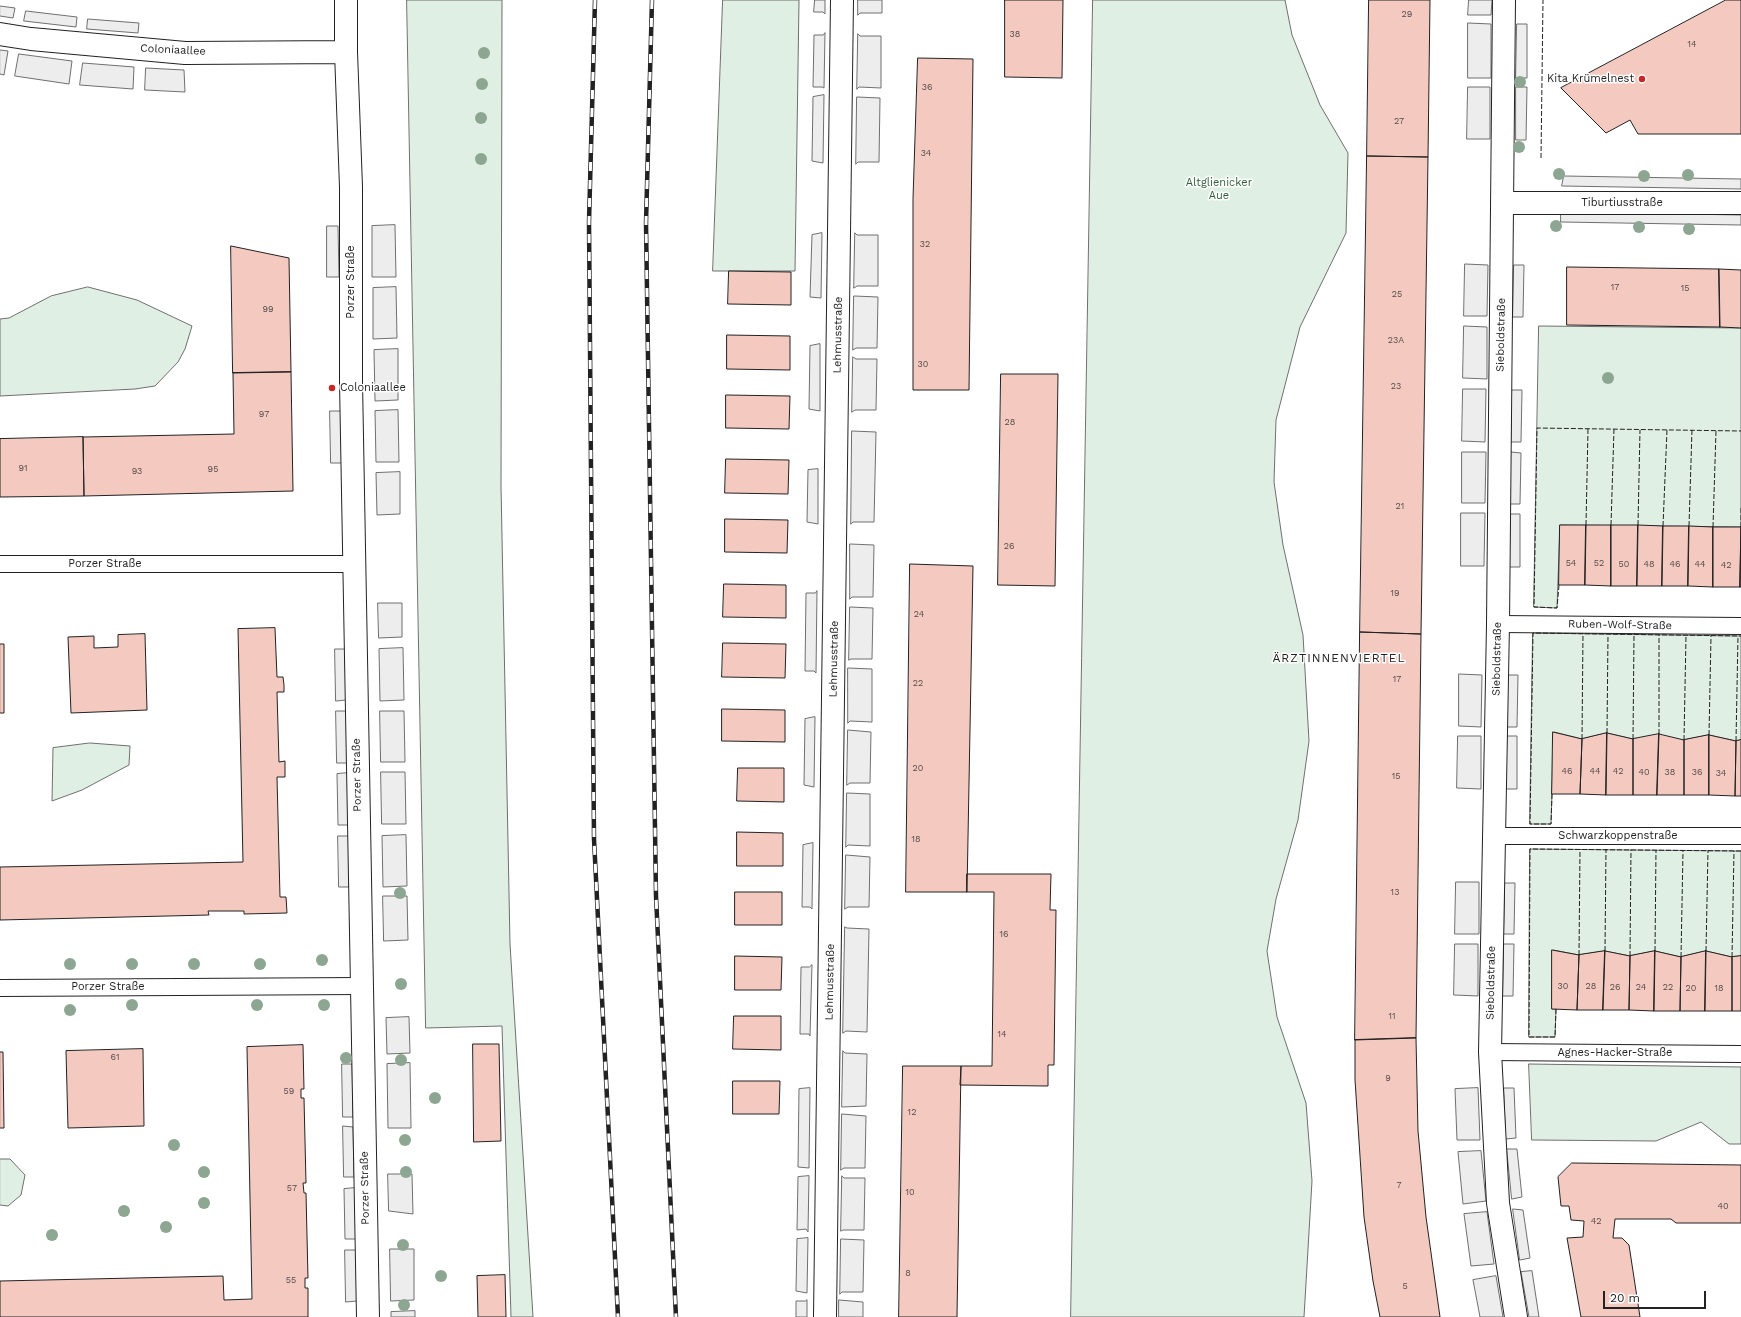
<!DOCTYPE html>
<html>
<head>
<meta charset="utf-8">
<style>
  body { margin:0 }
  #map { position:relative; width:1741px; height:1317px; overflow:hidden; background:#fff; font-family:"Work Sans",sans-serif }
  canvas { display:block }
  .scale { position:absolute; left:1603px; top:1291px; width:103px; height:18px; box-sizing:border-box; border:2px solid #222; border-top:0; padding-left:5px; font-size:12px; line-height:14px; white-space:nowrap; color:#222; -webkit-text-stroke:3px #fff; paint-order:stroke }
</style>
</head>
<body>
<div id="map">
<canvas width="1741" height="1317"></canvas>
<div class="scale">20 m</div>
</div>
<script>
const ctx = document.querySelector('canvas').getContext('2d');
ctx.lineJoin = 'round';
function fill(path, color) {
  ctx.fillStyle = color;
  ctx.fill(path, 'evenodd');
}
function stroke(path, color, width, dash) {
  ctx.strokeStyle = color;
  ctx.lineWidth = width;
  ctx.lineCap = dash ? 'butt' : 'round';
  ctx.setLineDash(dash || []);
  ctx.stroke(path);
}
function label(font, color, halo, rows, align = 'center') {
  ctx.font = font + ' "Work Sans",sans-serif';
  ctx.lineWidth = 3;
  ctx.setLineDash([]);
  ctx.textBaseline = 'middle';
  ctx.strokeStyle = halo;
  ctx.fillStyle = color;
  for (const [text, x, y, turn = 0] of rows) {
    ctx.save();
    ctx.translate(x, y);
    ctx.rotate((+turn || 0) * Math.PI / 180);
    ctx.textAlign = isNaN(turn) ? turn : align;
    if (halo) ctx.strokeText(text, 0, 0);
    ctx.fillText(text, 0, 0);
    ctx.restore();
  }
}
const green = new Path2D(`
  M407 0H502L501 486 510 944 533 1317H511L502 1026 426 1028Z
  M723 0H799L795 271H713Z
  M1093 0H1285L1292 35 1320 105 1348 153 1346 233 1300 327 1276 420 1274 482 1283 545 1303 635 1309 741 1298 820 1276 899 1267 951 1277 1017 1306 1103 1312 1181 1304 1317H1071Z
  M88 287 137 300 192 326 185 349 178 362 155 386 135 389 0 396V319L9 318 51 296Z
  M1539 326 1741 328V527L1560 525 1557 608 1534 607Z
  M1533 633 1741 636V740L1736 741 1709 735 1684 740 1633 739 1607 733 1582 739 1554 732 1551 824H1530Z
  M90 743 130 746 129 765 82 790 52 801 53 748Z
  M1530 849 1741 851V956L1732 957 1706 951 1681 957 1655 951 1630 956 1605 951 1579 955 1553 950 1552 1009H1556L1555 1037H1529Z
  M1529 1064 1741 1067V1144H1729L1701 1122 1656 1141 1532 1140Z
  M0 1159H10L25 1175 21 1195 8 1206 0 1205Z`);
const parking = new Path2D(`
  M815 0H825V14L823 12H814Z
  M858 0H882V13H860L858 15Z
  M1469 0H1492L1491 15H1468Z
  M0 6 15 8 13 18 0 16Z
  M26 11 77 17 76 27 24 21Z
  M88 19 139 23 138 33 87 29Z
  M1468 23 1491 24V78H1468Z
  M1517 24H1527V78H1516Z
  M825 33 824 88 822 87H813L814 35H823Z
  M858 34 860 36H881V88L859 87 857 89Z
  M0 50 8 51 4 75 0 74Z
  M19 54 72 61 69 84 15 76Z
  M83 63 134 67 133 89 80 85Z
  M146 68 184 70 185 92 145 90Z
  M1468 87H1490V139H1467Z
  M1516 87H1527L1526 140H1516Z
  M824 95 823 163 812 161 813 97Z
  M857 97 880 98 879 162H858L856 164Z
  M1564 176 1741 179V189L1562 186Z
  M1561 212 1741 215V225L1561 222Z
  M395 225 396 277H372V226Z
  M327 226H338L339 277H327Z
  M822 233 821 298 810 297 812 235Z
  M855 233 857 235H878V286H857L854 288Z
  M1465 264 1488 265 1487 316H1464Z
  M1514 265H1524L1523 317H1513Z
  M396 287 397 338 373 339V288Z
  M854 296 878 297 877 348H856L853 350Z
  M1464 326 1487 327V379L1463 378Z
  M820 344V411L809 409 810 346Z
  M398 349V400L375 401 374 350Z
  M853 357 856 359H877L876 410H855L852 412Z
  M1463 389H1486L1485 442 1462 441Z
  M1512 390H1522L1521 442H1511Z
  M398 410 399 462H376L375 411Z
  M330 411H341L342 463H331Z
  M852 431 876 432 874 522H853L851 524Z
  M1462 452H1486L1485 503H1462Z
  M1511 452 1521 453 1520 504H1510Z
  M818 469V524L807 522 808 470Z
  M400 472V514L377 515 376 473Z
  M1461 513H1485L1484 566H1461Z
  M1510 514H1520V567H1509Z
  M850 544 874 545 873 597H852L850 599Z
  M817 591 816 673 814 671H805L806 593H815Z
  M378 603H402V637L379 638Z
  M850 607 873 608 872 659H851L849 660Z
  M403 648 404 700 380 701 379 649Z
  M335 649H345L346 700 336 701Z
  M848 668 872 669V722L850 721 848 723Z
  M1459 674 1482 675 1481 727 1459 726Z
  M1508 675H1518L1517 727H1507Z
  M336 711H347V763H337Z
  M380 711H404L405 762H381Z
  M815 717 814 787 804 785 805 719Z
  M848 730 871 732 870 783H850L847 785Z
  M1458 736H1481V789L1457 788Z
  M1507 736H1517V789H1506Z
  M381 772H405L406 824H382Z
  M348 773 349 825H338L337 774Z
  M847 793 870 794V846L848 845 846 847Z
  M406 835 407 886 383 887 382 836Z
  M338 836H349V887H339Z
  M813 843 812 909 810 907H802L803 845Z
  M846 855 870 857 869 907H848L845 909Z
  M1456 882H1479V934H1455Z
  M1505 883H1515L1514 934H1504Z
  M383 896H407L408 940 384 941Z
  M845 927 847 928 869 929 867 1032 846 1031 843 1033Z
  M1455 944H1478V996L1454 995Z
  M1504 944H1514L1513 996H1503Z
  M812 965 810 1036 809 1034H800L801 967H809Z
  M409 1017 410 1053 387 1054 386 1018Z
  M843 1051 845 1053 867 1054 866 1106 842 1107Z
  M410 1063 411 1128H388L387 1064Z
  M342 1064H352L353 1117H343Z
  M810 1088 809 1168 798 1167 799 1089Z
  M1478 1088 1480 1140H1457L1455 1089Z
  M1504 1088H1514L1516 1138 1506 1139Z
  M842 1114 866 1116 865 1168H844L841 1170Z
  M343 1126 353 1127 354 1177H344Z
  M1507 1149H1517L1522 1197 1512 1199Z
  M1481 1151 1486 1201 1463 1204 1458 1152Z
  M388 1174H412L413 1214 389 1211Z
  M809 1176 808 1232 806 1229 797 1230 798 1177Z
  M842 1176 844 1178H865L864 1230H843L841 1231Z
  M355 1188 356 1239H345L344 1189Z
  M1513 1209 1523 1210 1530 1258 1520 1260Z
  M1487 1212 1494 1264 1471 1266 1464 1214Z
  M808 1238 807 1293 796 1291 797 1239Z
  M841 1239 864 1240 863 1292H842L840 1294Z
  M390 1249H414V1300L391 1301Z
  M345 1250H356L357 1301 346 1302Z
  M1532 1271 1539 1317H1529L1521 1272Z
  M1496 1276 1503 1317H1480L1473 1280Z
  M807 1300V1317H796V1301H805Z
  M839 1300 863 1302V1317H839Z
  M415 1311V1317H391V1312Z`);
const building = new Path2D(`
  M1005 0H1063L1062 78 1005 77Z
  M1369 0H1430L1428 157 1367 156Z
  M1726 0H1741V134H1638L1630 120 1606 133 1561 88Z
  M918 58 973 59 969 390H913V199Z
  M1367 156 1428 157 1421 634 1360 632Z
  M231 246 289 258 291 372 233 373Z
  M1567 267 1719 269 1720 327 1567 325Z
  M1719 269 1741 270V328L1720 327Z
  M729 271 791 272V305L728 304Z
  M727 335 790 336V370L727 369Z
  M291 372 293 491 84 496 83 437 234 434 233 373Z
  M1001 374H1058L1055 586 998 585Z
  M726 395 790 396 789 429 726 428Z
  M83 437 84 496 0 497V439Z
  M726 459 789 460 788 494 725 493Z
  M725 519 788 520 787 553 725 552Z
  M1560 525H1586L1585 585H1559Z
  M1586 525H1611V586L1585 585Z
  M1611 525H1638L1637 586H1611Z
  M1638 525 1663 526 1662 586H1637Z
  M1663 526H1689L1688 586H1662Z
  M1689 526 1713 527V587L1688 586Z
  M1713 527H1741L1740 587H1713Z
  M1741 527V587H1740Z
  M910 564 973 566 967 892H906Z
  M724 584 786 585V618L723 617Z
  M275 628 277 677H283L284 685V692H277L279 762 285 761V777H277L280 897H286L287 913 244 914V911H208L209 915 0 920V867L243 862 238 629Z
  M1360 632 1421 634 1416 1038 1355 1040Z
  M145 634 147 710 71 713 68 637 94 636V648L118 647V635Z
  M723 643 786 644 785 678 722 677Z
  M0 644H4V713H0Z
  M722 709 785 710V742L722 741Z
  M1553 732 1582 739 1580 794H1552Z
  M1607 733 1606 795 1580 794 1582 739Z
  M1607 733 1633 739V795H1606Z
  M1659 734 1684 740V795H1657Z
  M1659 734 1657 795H1633V739Z
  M1709 735 1736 741 1735 796 1709 795Z
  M1709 735V795H1684V740Z
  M1741 740V796H1735L1736 741Z
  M738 768H784V802L737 801Z
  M737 832 783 833V866H737Z
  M967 874H1051L1050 910H1056L1054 1065H1048V1086L960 1085 961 1066H992L994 892H967Z
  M735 892H782V925H735Z
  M1552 950 1579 955 1577 1010 1552 1009Z
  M1605 951 1630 956 1629 1010H1603Z
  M1605 951 1603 1010H1577L1579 955Z
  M1655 951 1681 957 1680 1011H1654Z
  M1655 951 1654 1011 1629 1010 1630 956Z
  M1706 951 1732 957V1011H1705Z
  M1706 951 1705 1011H1680L1681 957Z
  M735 956 782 957 781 990H735Z
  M1741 956V1011H1732V957Z
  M734 1016H781V1050L733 1049Z
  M1416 1038 1418 1131 1426 1217 1440 1317H1380L1373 1281 1364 1217 1355 1080V1040Z
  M473 1044H499L501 1141 474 1142Z
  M303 1045 304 1089H301V1098H304L306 1183H303L304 1193H306L308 1278H305V1288H308V1317H0V1281L223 1276 224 1300 252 1299 247 1047Z
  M143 1049 144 1126 68 1128 66 1051Z
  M0 1052H3L4 1128H0Z
  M903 1066H961L957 1317H899Z
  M733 1081H780L779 1114H733Z
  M1572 1163 1741 1165V1223H1676L1671 1219H1615L1613 1238H1622L1629 1245 1640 1317H1581L1567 1238 1583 1237 1584 1221 1571 1220 1569 1206H1561L1558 1177Z
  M505 1275 506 1317H478L477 1276Z`);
const service = new Path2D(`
  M0 564H354
  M1498 624 1741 626
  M1494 836H1741
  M0 988 361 986
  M1490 1052 1741 1054`);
const minor = new Path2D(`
  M346 0V52L351 187V382L368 1317
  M1504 0 1498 624 1490 1052 1498 1203 1516 1317
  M0 34 31 39 185 53 346 52
  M1502 203H1741
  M825 1317 842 0`);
const rail = new Path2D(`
  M595 0 589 222 594 839 618 1317
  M652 0 646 223 656 896 676 1317`);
const fence = new Path2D(`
  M1541 158 1543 0
  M1586 525 1588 429
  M1611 525 1614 429
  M1638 525 1640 430
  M1663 526 1667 430
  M1689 526 1692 430
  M1713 527 1716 431
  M1741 527V508
  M1559 585 1557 608 1534 607 1537 428 1741 431
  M1607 733 1608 635
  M1659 734V635
  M1709 735 1711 636
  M1582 739 1583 634
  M1633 739 1634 635
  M1684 740 1686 636
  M1736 741 1738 636
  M1552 794 1551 824H1530L1533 633 1741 636
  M1605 951 1606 849
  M1655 951 1656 850
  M1706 951 1708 851
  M1579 955 1580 849
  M1630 956 1631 850
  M1681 957 1683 851
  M1732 957 1734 851
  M1556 1009 1555 1037H1529L1530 849 1741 851`);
const trees = [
  [484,53],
  [1520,82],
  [482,84],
  [481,118],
  [1519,147],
  [481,159],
  [1559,174],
  [1688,175],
  [1644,176],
  [1556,226],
  [1639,227],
  [1689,229],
  [1608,378],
  [400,893],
  [322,960],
  [70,964],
  [132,964],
  [194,964],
  [260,964],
  [401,984],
  [132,1005],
  [257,1005],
  [324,1005],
  [70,1010],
  [346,1058],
  [401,1060],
  [435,1098],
  [405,1140],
  [174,1145],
  [204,1172],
  [406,1172],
  [204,1203],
  [124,1211],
  [166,1227],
  [52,1235],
  [403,1245],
  [441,1276],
  [404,1305]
];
const markers = [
  [1642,79,4,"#c62828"],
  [332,388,4,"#c62828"]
];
const numberNames = [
  ["29",1407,14],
  ["38",1015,34],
  ["14",1692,44],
  ["36",927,87],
  ["27",1399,121],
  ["34",926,153],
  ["32",925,244],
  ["17",1615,287],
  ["15",1685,288],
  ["25",1397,294],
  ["99",268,309],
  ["23A",1396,340],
  ["30",923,364],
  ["23",1396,386],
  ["97",264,414],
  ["28",1010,422],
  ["91",23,468],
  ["95",213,469],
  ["93",137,471],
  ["21",1400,506],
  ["26",1009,546],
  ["54",1571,563],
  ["52",1599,563],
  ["50",1624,564],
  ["48",1649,564],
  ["46",1675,564],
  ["44",1700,564],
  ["42",1726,565],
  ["19",1395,593],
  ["24",919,614],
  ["17",1397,679],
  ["22",918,683],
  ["20",918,768],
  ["46",1567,771],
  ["44",1595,771],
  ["42",1618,771],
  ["40",1644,772],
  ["38",1670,772],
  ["36",1697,772],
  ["34",1721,773],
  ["15",1396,776],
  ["18",916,839],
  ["13",1395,892],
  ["16",1004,934],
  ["30",1563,986],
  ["28",1591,986],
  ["26",1615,987],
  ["24",1641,987],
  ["22",1668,987],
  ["20",1691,988],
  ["18",1719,988],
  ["11",1392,1016],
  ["14",1002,1034],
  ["61",115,1057],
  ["9",1388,1078],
  ["59",289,1091],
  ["12",912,1112],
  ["7",1399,1185],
  ["57",292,1188],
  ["10",910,1192],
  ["40",1723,1206],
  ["42",1596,1221],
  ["8",908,1273],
  ["55",291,1280],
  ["5",1405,1286]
];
const streetNames = [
  ["Coloniaallee",173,50,3],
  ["Tiburtiusstraße",1622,203],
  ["Porzer Straße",351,282,-90],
  ["Lehmusstraße",838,335,-89],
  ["Sieboldstraße",1501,335,-89],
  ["Porzer Straße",105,564],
  ["Ruben-Wolf-Straße",1620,625,1],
  ["Lehmusstraße",834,659,-89],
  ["Sieboldstraße",1497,659,-89],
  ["Porzer Straße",357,775,-91],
  ["Schwarzkoppenstraße",1618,836],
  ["Lehmusstraße",830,982,-89],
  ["Sieboldstraße",1491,983,-89],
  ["Porzer Straße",108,987],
  ["Agnes-Hacker-Straße",1615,1053],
  ["Porzer Straße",365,1188,-91]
];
const poiNames = [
  ["Kita Krümelnest",1634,79],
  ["Coloniaallee",340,388,"left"]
];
const parkNames = [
  ["Altglienicker",1219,183],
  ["Aue",1219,196]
];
const neighbourhoodNames = [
  ["ÄRZTINNENVIERTEL",1339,658]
];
fill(green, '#e0efe3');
stroke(green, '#6f6f6f', 1);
fill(parking, '#ededed');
stroke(parking, '#6f6f6f', 1);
fill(building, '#f3c9c0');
stroke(building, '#222', 1);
stroke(service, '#222', 18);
stroke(minor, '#222', 24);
stroke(service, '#fff', 16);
stroke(minor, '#fff', 22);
stroke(rail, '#222', 4.5);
stroke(rail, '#fff', 3, [9]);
stroke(fence, '#222', 1, [5, 2]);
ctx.fillStyle = '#8da692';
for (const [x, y] of trees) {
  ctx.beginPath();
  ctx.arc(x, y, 6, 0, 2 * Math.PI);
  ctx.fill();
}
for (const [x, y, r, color] of markers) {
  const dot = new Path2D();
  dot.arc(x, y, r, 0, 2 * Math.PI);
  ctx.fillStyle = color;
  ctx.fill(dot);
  stroke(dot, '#fff', 1.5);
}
label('9px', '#564c4a', null, numberNames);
label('11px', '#222', '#fff', streetNames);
label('11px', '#222', '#fff', poiNames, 'right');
label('11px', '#2f5e38', '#fff', parkNames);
ctx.letterSpacing = '1px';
label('12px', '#222', '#fff', neighbourhoodNames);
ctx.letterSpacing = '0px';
</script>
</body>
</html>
